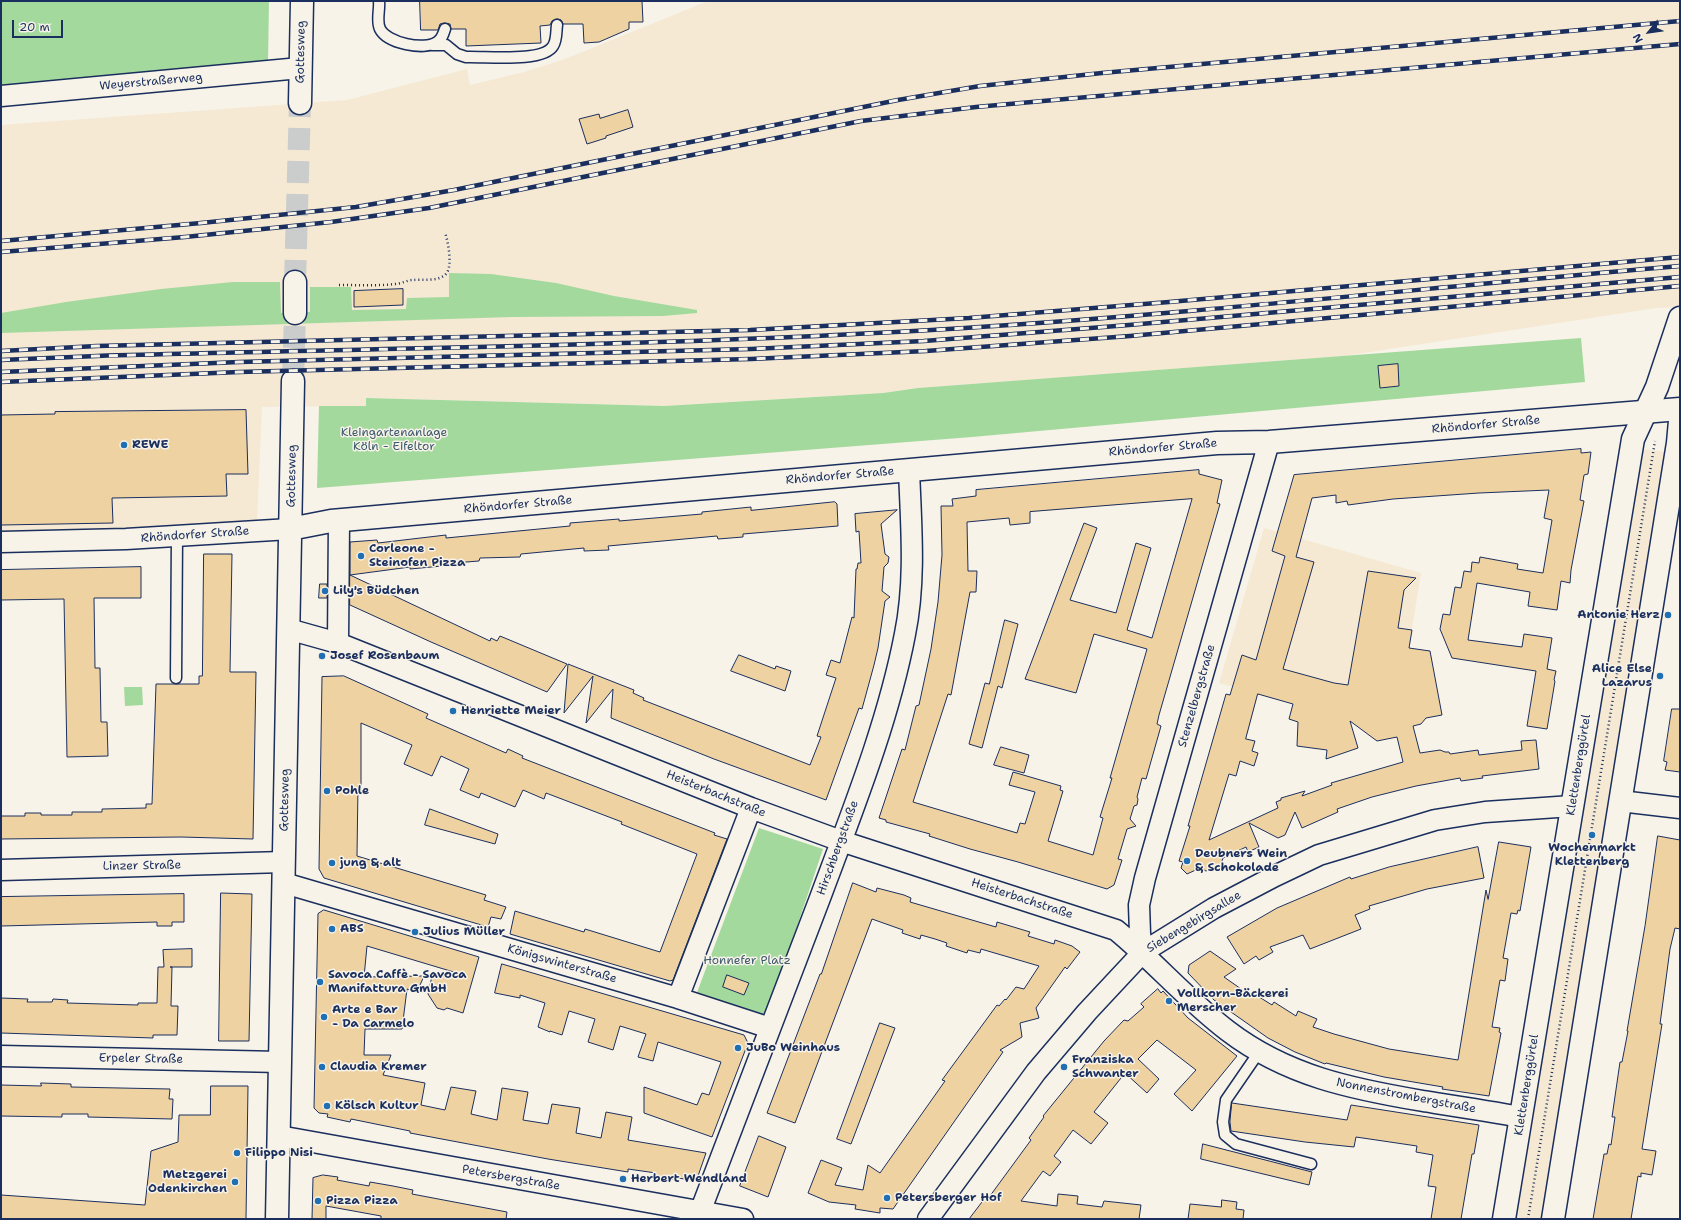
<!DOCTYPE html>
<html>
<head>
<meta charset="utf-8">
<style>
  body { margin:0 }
  #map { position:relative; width:1681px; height:1220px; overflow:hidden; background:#f7f3e8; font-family:"Shantell Sans",sans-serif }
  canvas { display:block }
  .frame { position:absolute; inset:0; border:2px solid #1b2f5e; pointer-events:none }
  .north { position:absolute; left:1629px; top:12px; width:40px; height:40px; -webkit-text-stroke:3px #f7f3e8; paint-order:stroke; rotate:241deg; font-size:11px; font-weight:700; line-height:16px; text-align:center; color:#1b2f5e }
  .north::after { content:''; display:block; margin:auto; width:14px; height:18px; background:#1b2f5e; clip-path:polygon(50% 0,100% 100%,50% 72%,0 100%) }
  .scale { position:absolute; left:12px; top:20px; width:51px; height:18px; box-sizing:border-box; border:2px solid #1b2f5e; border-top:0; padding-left:5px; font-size:12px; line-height:14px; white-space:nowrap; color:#1b2f5e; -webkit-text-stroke:3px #f7f3e8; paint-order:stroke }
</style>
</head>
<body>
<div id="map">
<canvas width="1681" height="1220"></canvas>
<div class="frame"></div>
<div class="north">N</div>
<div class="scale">20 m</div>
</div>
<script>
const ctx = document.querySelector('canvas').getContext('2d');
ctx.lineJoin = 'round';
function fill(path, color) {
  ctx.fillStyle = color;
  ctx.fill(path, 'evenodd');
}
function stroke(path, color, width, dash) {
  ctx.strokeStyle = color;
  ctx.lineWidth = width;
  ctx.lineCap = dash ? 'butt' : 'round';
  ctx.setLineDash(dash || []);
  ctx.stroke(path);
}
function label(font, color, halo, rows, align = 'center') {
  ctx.font = font + ' "Shantell Sans",sans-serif';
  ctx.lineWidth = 3;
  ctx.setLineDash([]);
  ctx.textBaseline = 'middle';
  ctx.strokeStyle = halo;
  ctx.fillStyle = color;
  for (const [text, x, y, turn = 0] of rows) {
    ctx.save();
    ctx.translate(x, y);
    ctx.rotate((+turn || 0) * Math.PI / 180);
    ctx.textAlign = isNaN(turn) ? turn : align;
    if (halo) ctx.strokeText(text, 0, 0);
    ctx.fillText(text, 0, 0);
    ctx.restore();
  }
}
const built = new Path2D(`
  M708 1H1680V307L1656 308 1344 356 918 388 883 393 664 406 366 398V406L262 407 257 523 1 533V125L347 100 467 69 470 85 524 72 565 59Z
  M1641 449 1669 452 1544 1219H1515Z
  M1264 528 1421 573 1397 720 1320 712 1219 683Z`);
const green = new Path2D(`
  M1 1H269L268 63 1 89Z
  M449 273 491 274 556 283 614 296 697 310V313L663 316 512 317 1 333V313L66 302 161 289 233 282H280L281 313 310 312V287H351L352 310 406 309 407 298 449 297Z
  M1581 338 1585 382 972 437 317 488 319 406H366V398L664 406 883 393 918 388Z
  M124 687H142L143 705 125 706Z
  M759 828 823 849 767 1016 696 995Z`);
const building = new Path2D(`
  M420 1H642L643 22H629V29L599 42 584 43 583 24H563L561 20 557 19 552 21 550 25 540 26 541 43 466 46V29H451L450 24 444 23 440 24 438 30H421Z
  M628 110 633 127 606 136V138L587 144 579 119 599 114 600 118Z
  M403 289V305L354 307V291Z
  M1398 364 1399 386 1380 388 1378 366Z
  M246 410 248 474H226L227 496 112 498 113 523 1 525V415L55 414V412Z
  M1581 449V453L1591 452 1588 474 1584 475 1580 500 1584 501 1571 570 1570 583 1561 581 1557 610 1528 606 1530 592 1477 583 1468 640 1522 647 1524 634 1552 638 1547 669 1556 671 1554 680 1555 681 1547 729 1527 726 1536 671 1452 658 1440 629 1443 614 1450 615 1455 587 1461 588 1464 571 1471 572 1472 562 1479 563 1480 557 1518 564 1517 569 1543 573 1552 520 1544 518 1549 490 1479 493 1393 499 1348 505 1347 501 1336 503V495L1312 498 1296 557 1314 562 1283 669 1334 683 1348 685 1368 571 1416 578 1404 590 1398 628 1412 630 1409 648 1430 651 1442 715 1426 718 1421 724 1413 726 1420 753 1440 750 1445 752H1449L1450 754 1478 750 1479 755 1522 750 1521 741 1536 740 1539 769 1482 776 1483 778 1461 781 1460 778 1416 786 1372 797 1337 809 1338 812 1302 828 1295 812 1285 835 1278 838 1249 823 1259 847 1248 852 1246 847 1223 858 1221 864 1206 871 1200 868 1187 874 1181 868 1183 862 1179 861 1190 826H1188L1226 694 1230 695 1242 655 1256 660 1285 556 1272 551 1294 475ZM1258 694 1293 704 1289 719 1298 722 1297 746 1327 750 1326 759 1358 748 1350 721 1377 741 1397 737 1403 762 1331 783 1332 785 1302 796 1305 791 1281 798V800L1276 802 1278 808 1209 840 1229 774 1236 776 1240 761 1254 766 1258 753 1252 751 1255 741 1246 739Z
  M1199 470V474L1222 480 1217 503 1220 504 1159 715 1157 724 1161 726 1146 779 1142 778 1137 797 1138 799 1137 805 1134 806 1130 819 1136 826 1127 829 1118 859 1122 860 1114 885 1107 889 1018 862 970 849 929 836 930 834 886 822V820L879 818 902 749 905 750 916 706 919 705 931 649 938 602 942 555 941 506H953L952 499 976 496V490ZM1192 499 1152 638 1127 630 1151 548 1136 543 1116 613 1070 600 1097 528 1084 523 1025 679 1076 693 1094 634 1147 649 1110 778H1112L1100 817 1103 818 1093 855 1048 841 1063 791 1060 790 1061 786 1013 772 1009 785 1035 792 1025 824 1020 823 1017 833 913 802 948 694 951 695 970 592H976L977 571H968L967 522 1009 518 1010 525 1030 523V512Z
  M835 502 837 504 838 526 743 534V537L718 539 717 536 608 546 609 550 584 551V548L521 554 520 557 480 558 479 561 441 564 442 566 410 569V567L350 575V542L377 540 378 543 446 535V538L570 526V523L619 519V521L702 514V512L751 507V510Z
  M897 510 881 524 885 554 889 557 888 563 884 567 882 591 890 597 885 601 878 648 874 665 862 709 859 708 826 800 714 759 611 718 613 689 586 723 593 676 564 713 568 664 634 690 633 693 644 698 643 700 810 765 821 737 817 736 836 678 826 675 831 660 840 663 852 617 854 618 856 569H857L858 563H861L859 531 856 532 855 514Z
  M204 554H232L230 672H256L253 839 181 837 1 839V816H25V813H41V815H72V812H102V809L146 808V804H152L156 684H199V676H202Z
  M141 567V598H94L95 668H100L101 722H107L108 756 67 757 64 599 1 600V570Z
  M350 575 490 641 491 638 497 641 500 636 567 664 547 692 431 642 350 605Z
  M320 584H327V598H319Z
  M1005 620 1018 624 1002 688 998 686 982 748 969 744 985 683 989 684Z
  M739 655 775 669 776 666 791 671 785 691 731 671Z
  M344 676 428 714 426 718 506 753 508 749 523 756 522 758 715 833 714 835 727 839 673 980 670 981 510 934 515 911 584 932 585 929 660 952 697 854 621 824 622 822 546 793 544 799 523 790 515 807 481 793 479 798 460 790 469 769 441 756 432 776 404 764 412 745 361 723V785H358L357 856 486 895 484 900 506 907 501 919 491 917 488 927 324 878 319 869 322 677Z
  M1672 709H1680V772L1665 770 1667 762 1664 761Z
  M1001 747 1029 755 1024 773 994 765Z
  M430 809 498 834 495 844 425 825Z
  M1658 836 1680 840V929L1675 928 1670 949 1660 1024H1662L1642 1149 1656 1151 1652 1175 1641 1173V1177L1638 1176 1631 1219H1593L1604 1154H1607L1609 1144 1611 1145 1615 1117H1612L1620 1062H1622L1628 1031H1627L1645 926Z
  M1499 842 1531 847 1520 911 1518 910 1517 914 1511 913 1503 958 1508 959 1505 981 1500 980 1492 1027 1500 1028 1499 1032 1501 1033 1489 1096 1442 1089 1443 1087 1384 1077 1326 1063 1325 1064 1295 1052 1268 1038 1214 1000 1188 973 1189 965 1210 951 1236 969 1224 977 1254 998 1256 995 1272 1005 1274 1002 1296 1016 1298 1011 1317 1019 1313 1027 1334 1034 1389 1049 1458 1060 1486 890 1488 899Z
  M1478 847 1484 878 1427 889 1369 906 1370 909 1355 915 1361 929 1310 949 1303 935 1270 947 1273 952 1259 960 1256 956 1244 964 1227 937 1277 908 1350 877 1351 879 1389 867Z
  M853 883 876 892 877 888 904 895 911 898 910 902 996 927 997 922 1030 932 1028 936 1054 944 1055 940 1072 946 1080 952 1067 969 1065 967 1036 1008 1039 1018 1020 1023 1022 1037 1000 1050 1003 1052 893 1209 880 1208V1213L855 1209 856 1205 829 1202 808 1193 821 1160 842 1168 835 1185 863 1190 868 1165 880 1173 945 1081 942 1080 997 1005 999 1006 1005 999 1006 1000 1016 987 1024 989 1039 966 981 949 980 953 968 950 967 953 946 946 947 943 935 939 921 935 920 939 902 933 903 930 872 919 795 1123 767 1113 820 974H821Z
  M221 893 252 894 249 1041H219Z
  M184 894V922H172V926H157V922L1 926V897Z
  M324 910 479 957 463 1013 447 1008 444 1010 437 1008 428 994 432 976H467L367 946 364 977 424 976 417 992 407 989 402 1029H365L364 1055H391L383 1075 425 1083 421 1105 445 1110 451 1087 476 1091 471 1114 497 1120 502 1088 528 1092 523 1120 548 1124 552 1104 580 1108 576 1133 601 1138 606 1112 632 1117 628 1140 706 1153 698 1176 692 1180 677 1178 676 1180 655 1177 656 1173 628 1169V1172L548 1159 410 1133V1131L351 1119 350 1122 327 1117 328 1114 319 1113 314 1108 318 914Z
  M192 949V967H170H172L171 1006H178L177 1035H153V1038L1 1033V998L28 999 27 1002H52L53 999 68 1000 67 1003 138 1005V1003H157L158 967H164L163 950Z
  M502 964 744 1035 748 1043 712 1137 644 1113V1087L697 1105 702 1093 709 1095 721 1062 658 1042 653 1061 638 1057 646 1034 620 1026 613 1050 588 1042 595 1019 569 1011 562 1035 550 1031V1032L538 1027 545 1003 520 995V998L495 993Z
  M727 975 749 983 744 995 723 987Z
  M1158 989 1161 993 1163 991 1188 1018 1237 1056 1192 1111 1174 1094 1196 1070 1157 1040 1138 1059 1159 1079 1147 1093 1125 1073 1094 1112 1108 1123 1091 1144 1073 1130 1054 1156 1061 1162 1050 1176 1043 1171 1021 1201 1057 1206 1058 1194 1078 1196 1077 1204 1102 1207 1104 1201 1141 1205 1139 1219H969L985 1198 987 1200 1031 1140 1029 1138 1044 1117 1043 1116 1104 1041 1124 1020 1128 1021 1144 1007 1141 1004Z
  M880 1023 895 1028 851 1144 837 1139Z
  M41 1083 71 1084V1087L170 1089 169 1099H173L172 1119 88 1117V1114H62V1117L1 1116V1085L41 1086Z
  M211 1086H248L246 1219H1V1195L145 1205 151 1151 178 1142 179 1115H210Z
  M1232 1103 1347 1120 1351 1105 1479 1125 1474 1154H1472L1461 1219H1431L1436 1187 1428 1186 1433 1155 1416 1152 1417 1146 1356 1137 1354 1147 1305 1142 1231 1131 1230 1122Z
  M759 1136 786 1147 768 1197 740 1186Z
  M1203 1144 1312 1172 1309 1185 1201 1159Z
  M323 1175 338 1177 337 1180 369 1186 370 1182 393 1186 413 1190 412 1194 507 1212 506 1219H381V1216L326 1206V1219H312L313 1178Z
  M1222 1200 1237 1202 1236 1209 1244 1210 1243 1219H1188L1190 1204 1221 1207Z`);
const tertiaryTunnel = new Path2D(`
  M295 282 300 103
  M293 381 295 313`);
const path = new Path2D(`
  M339 285C358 285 377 286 395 284 401 284 407 280 413 280 423 279 438 282 446 274 453 266 448 242 445 232
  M1528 1219 1655 441`);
const service = new Path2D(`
  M379 1C380 10 376 21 380 29 387 43 424 51 437 42 442 39 443 35 445 29
  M432 45H446L457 54 466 57C484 56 543 63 553 46 557 40 556 32 557 25
  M176 678 177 536
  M1259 1052 1226 1100 1223 1122 1225 1135 1236 1144 1311 1164`);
const minor = new Path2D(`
  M1 96 300 68
  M1 542 126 539 290 529
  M288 629 338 643 751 808 841 841 1116 930C1155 962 1188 1001 1228 1031 1287 1076 1352 1089 1423 1101 1455 1106 1488 1111 1521 1117
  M338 643 339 521
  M1620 801 1680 808
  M1 870 284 862
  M284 883 678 998 770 1028
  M1143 952 1140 934 1139 905 1145 878 1269 442
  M678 998 751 808
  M1 1056 280 1062
  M279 1136 743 1219
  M700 1212C740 1107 780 1002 820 898 852 812 888 723 905 634 916 580 911 524 909 470
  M928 1219 1036 1072 1087 1012 1143 952 1214 908 1275 876 1319 855 1435 820 1485 812 1572 806`);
const tertiary = new Path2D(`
  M300 103 302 1
  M295 313V282
  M290 529 331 521 1217 443 1269 442 1680 409
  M277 1219 293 381`);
const secondary = new Path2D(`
  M1504 1219 1633 439 1657 387 1680 318
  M1553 1219 1678 443 1680 421`);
const rail = new Path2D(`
  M1 241 201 223 356 207 454 190 898 100 980 86 1102 73 1680 21
  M1 252 185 237 331 222 429 208 861 121 976 107 1680 44
  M1 351 97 346 750 330 969 318 1169 302 1680 257
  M1 360 97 356C387 348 677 346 965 328 1204 313 1442 286 1680 266
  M1 372 239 362 751 349 924 341 1129 325 1680 277
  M1 382 239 372 751 359 926 351 1130 336 1680 286`);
const markers = [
  [124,445,4,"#1f6fb2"],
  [361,556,4,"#1f6fb2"],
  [325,591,4,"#1f6fb2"],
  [1668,615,4,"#1f6fb2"],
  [322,656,4,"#1f6fb2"],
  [1660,676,4,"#1f6fb2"],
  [453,711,4,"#1f6fb2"],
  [327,791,4,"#1f6fb2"],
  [1592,835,4,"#1f6fb2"],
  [1187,861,4,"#1f6fb2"],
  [332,863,4,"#1f6fb2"],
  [332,929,4,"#1f6fb2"],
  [415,932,4,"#1f6fb2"],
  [320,982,4,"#1f6fb2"],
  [1169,1001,4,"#1f6fb2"],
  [324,1017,4,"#1f6fb2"],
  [738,1048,4,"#1f6fb2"],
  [322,1067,4,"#1f6fb2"],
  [1064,1067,4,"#1f6fb2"],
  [327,1106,4,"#1f6fb2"],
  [237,1153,4,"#1f6fb2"],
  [623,1179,4,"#1f6fb2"],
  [235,1182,4,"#1f6fb2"],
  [887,1198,4,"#1f6fb2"],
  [318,1201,4,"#1f6fb2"]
];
const streetNames = [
  ["Gottesweg",301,52,-89],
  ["Weyerstraßerweg",151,82,-5],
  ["Rhöndorfer Straße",1486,425,-5],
  ["Rhöndorfer Straße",1163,448,-5],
  ["Gottesweg",292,476,-89],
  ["Rhöndorfer Straße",840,476,-5],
  ["Rhöndorfer Straße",518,505,-5],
  ["Rhöndorfer Straße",195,535,-4],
  ["Stenzelbergstraße",1197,696,-74],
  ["Klettenberggürtel",1579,765,-81],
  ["Heisterbachstraße",716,794,22],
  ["Gottesweg",285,800,-89],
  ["Hirschbergstraße",838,848,-70],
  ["Linzer Straße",142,866,-1],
  ["Heisterbachstraße",1022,899,18],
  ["Siebengebirgsallee",1194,922,-31],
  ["Königswinterstraße",562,964,16],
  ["Erpeler Straße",141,1059,1],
  ["Klettenberggürtel",1527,1085,-81],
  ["Nonnenstrombergstraße",1406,1096,11],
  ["Petersbergstraße",511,1178,10]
];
const parkNames = [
  ["Kleingartenanlage",394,433],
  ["Köln - Eifeltor",394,447],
  ["Honnefer Platz",747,961]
];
const poiNames = [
  ["REWE",132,445],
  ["Corleone -",369,549],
  ["Steinofen Pizza",369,563],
  ["Lily's Büdchen",333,591],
  ["Antonie Herz",1660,615,"right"],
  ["Josef Rosenbaum",330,656],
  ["Alice Else",1652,669,"right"],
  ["Lazarus",1652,683,"right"],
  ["Henriette Meier",461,711],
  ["Pohle",335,791],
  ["Wochenmarkt",1592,848,"center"],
  ["Klettenberg",1592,862,"center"],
  ["Deubners Wein",1195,854],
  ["& Schokolade",1195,868],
  ["jung & alt",340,863],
  ["ABS",340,929],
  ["Julius Müller",423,932],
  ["Savoca Caffè - Savoca",328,975],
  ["Manifattura GmbH",328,989],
  ["Vollkorn-Bäckerei",1177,994],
  ["Merscher",1177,1008],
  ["Arte e Bar",332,1010],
  ["- Da Carmelo",332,1024],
  ["JuBo Weinhaus",746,1048],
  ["Franziska",1072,1060],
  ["Schwanter",1072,1074],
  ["Claudia Kremer",330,1067],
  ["Kölsch Kultur",335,1106],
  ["Filippo Nisi",245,1153],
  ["Metzgerei",227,1175,"right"],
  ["Odenkirchen",227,1189,"right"],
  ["Herbert Wendland",631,1179],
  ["Petersberger Hof",895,1198],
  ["Pizza Pizza",326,1201]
];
fill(built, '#f5e9d3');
fill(green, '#a3d99d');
fill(building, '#efd2a2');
stroke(building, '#1b2f5e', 1);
stroke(tertiaryTunnel, '#cbcccc', 22, [22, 11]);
stroke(service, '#1b2f5e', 13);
stroke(minor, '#1b2f5e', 23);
stroke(tertiary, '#1b2f5e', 25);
stroke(secondary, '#1b2f5e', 25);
stroke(path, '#1b2f5e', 2.5, [1, 3]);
stroke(service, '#f7f3e8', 10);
stroke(minor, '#f7f3e8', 20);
stroke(tertiary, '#f7f3e8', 22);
stroke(secondary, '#f7f3e8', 22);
stroke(rail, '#1b2f5e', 4.5);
stroke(rail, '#f7f3e8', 3, [9]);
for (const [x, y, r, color] of markers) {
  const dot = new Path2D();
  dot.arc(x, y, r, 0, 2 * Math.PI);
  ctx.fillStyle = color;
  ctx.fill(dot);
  stroke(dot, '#f7f3e8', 1.5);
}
label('12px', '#1b2f5e', '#f7f3e8', streetNames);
label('12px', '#3d5a6e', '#f7f3e8', parkNames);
label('bold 12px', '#1b2f5e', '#f7f3e8', poiNames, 'left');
</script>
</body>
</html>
